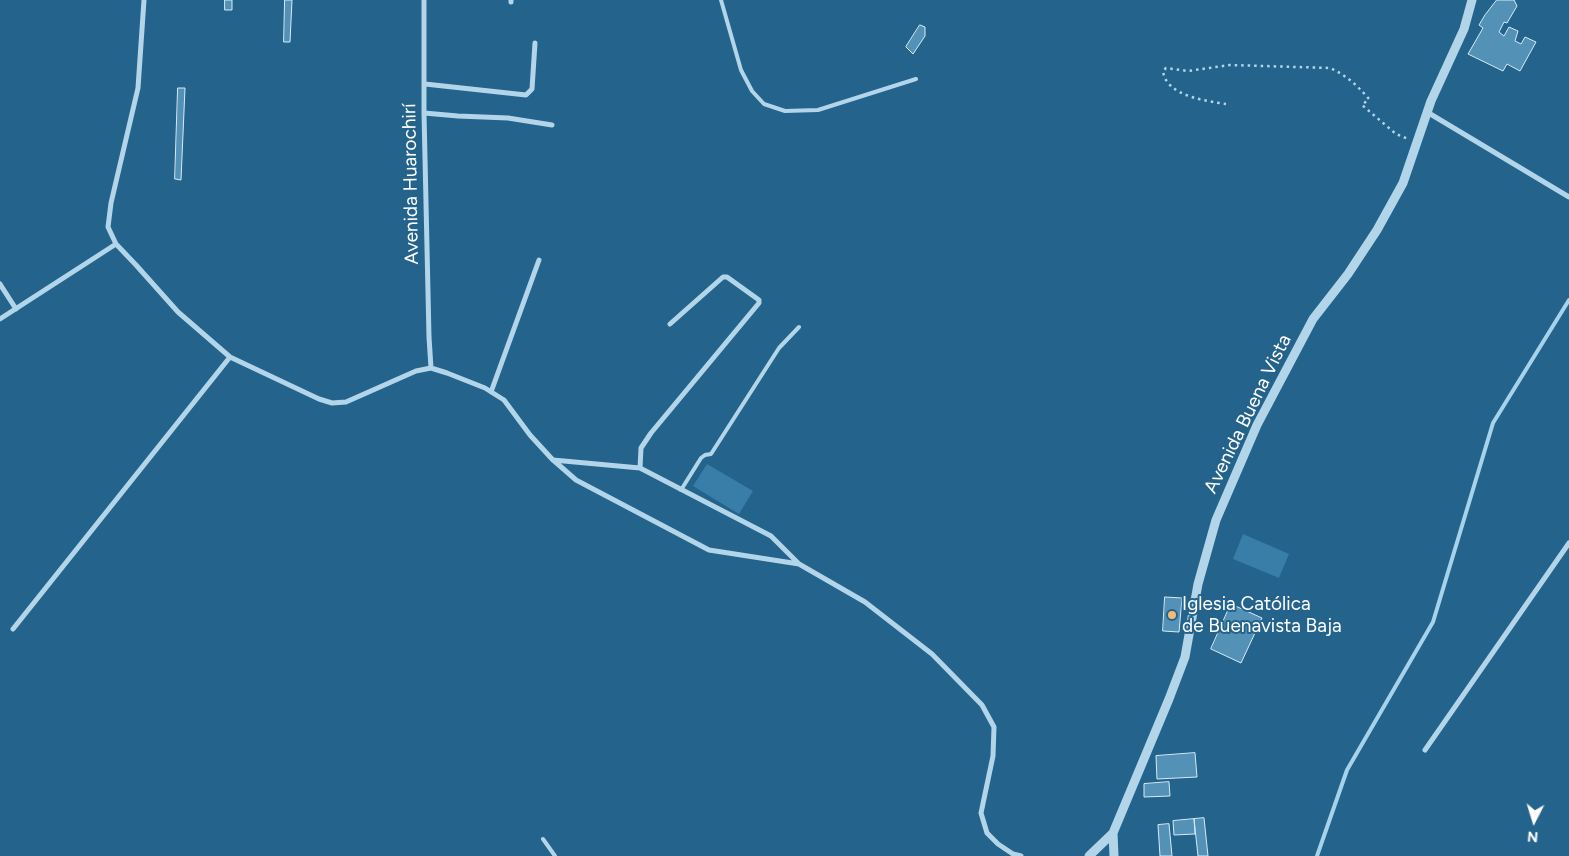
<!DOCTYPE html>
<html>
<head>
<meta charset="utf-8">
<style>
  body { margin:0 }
  #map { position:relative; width:1569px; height:856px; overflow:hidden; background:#24638b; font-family:Figtree,sans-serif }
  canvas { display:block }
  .north { position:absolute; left:1509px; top:796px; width:50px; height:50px; -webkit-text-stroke:4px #24638b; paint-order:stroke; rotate:185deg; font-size:14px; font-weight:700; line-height:20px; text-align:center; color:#fff }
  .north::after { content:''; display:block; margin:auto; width:18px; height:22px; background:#fff; clip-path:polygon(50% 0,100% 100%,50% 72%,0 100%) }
</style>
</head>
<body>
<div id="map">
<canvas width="1569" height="856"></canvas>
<div class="north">N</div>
</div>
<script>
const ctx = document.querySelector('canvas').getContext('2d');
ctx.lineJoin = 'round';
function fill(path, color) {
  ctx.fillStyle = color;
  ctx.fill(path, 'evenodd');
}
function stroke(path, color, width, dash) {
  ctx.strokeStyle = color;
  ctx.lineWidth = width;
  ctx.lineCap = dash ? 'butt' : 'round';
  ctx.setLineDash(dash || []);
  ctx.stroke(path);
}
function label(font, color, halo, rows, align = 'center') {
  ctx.font = font + ' Figtree,sans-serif';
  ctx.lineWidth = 4;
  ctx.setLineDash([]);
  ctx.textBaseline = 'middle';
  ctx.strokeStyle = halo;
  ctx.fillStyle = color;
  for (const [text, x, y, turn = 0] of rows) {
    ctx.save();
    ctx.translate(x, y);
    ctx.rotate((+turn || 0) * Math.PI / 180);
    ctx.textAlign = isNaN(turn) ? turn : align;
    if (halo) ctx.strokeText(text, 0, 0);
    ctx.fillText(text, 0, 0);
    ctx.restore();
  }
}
const green = new Path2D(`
  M707 464 753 491 739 514 693 486Z
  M1243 534 1289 554 1279 578 1233 559Z`);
const stream = new Path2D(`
  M1317 856 1347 770 1433 622 1493 423 1569 300`);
const building = new Path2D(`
  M225 0H232V10H225Z
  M285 0H292L290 42H284Z
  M1497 0H1514L1517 6 1507 23 1504 22 1499 32 1504 36 1509 27 1518 31 1515 41 1521 44 1525 37 1536 42 1520 71 1507 64 1503 71 1468 54 1483 28 1479 25 1485 15Z
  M920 25 925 27V36L913 54 906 47Z
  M178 88H185L181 180 175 179Z
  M1165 597 1182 598 1179 632 1163 631Z
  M1231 604 1262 618 1241 663 1211 649Z
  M1195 753 1197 777 1157 779 1156 756Z
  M1169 782 1170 796 1144 797V784Z
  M1204 818 1208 856H1198L1194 819Z
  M1194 819 1195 834 1174 835 1173 821Z
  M1169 824 1172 856H1160L1158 825Z`);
const path = new Path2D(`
  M1226 104C1206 101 1166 96 1163 71L1166 68 1188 71 1230 65 1330 68C1346 75 1358 86 1369 99L1362 105 1396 134 1408 139`);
const service = new Path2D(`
  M721 0 741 70 752 91 764 104 785 111 818 110 916 79
  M681 490 701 458 705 455 711 454 779 348 799 327
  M543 839 555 856`);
const minor = new Path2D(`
  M144 0 138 88 111 203 108 227 116 244 136 265 178 312 230 357 319 399 332 403 346 402 416 371 431 368 447 373 485 388 504 400 530 435 552 459 576 480 709 550 799 564 865 602 932 654 982 705 994 727 993 756 981 813 987 833 998 844 1013 854 1021 856
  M424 0V113L429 337 431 368
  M511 0V2
  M425 84 526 95 532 89 535 43
  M1427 112 1569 197
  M424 113 458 116 508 118 552 125
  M0 284 16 309
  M0 319 116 244
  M491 392 539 260
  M553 460 640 468 771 536 798 563
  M640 468 641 448 651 433 759 303V300L727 277H723L670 324
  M13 629 230 357
  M1425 750 1569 543`);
const tertiary = new Path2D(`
  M1113 833 1114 856
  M1089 856 1113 833 1169 699 1185 657 1198 584 1216 520 1257 425 1313 319 1348 274 1377 230 1403 183 1431 101 1464 29 1472 0`);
const markers = [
  [1172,615,5,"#f5ba75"]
];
const streetNames = [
  ["Avenida Huarochirí",411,184,-91],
  ["Avenida Buena Vista",1248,414,-64]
];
const poiNames = [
  ["Iglesia Católica",1182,604],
  ["de Buenavista Baja",1182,626]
];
fill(green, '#387ea8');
stroke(stream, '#a6d2eb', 4);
fill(building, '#5491b6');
stroke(building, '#d6ebf8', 1);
stroke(path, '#b2d5ea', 2.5, [2.5, 4]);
stroke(service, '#b2d5ea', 4);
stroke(minor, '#b2d5ea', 5);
stroke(tertiary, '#b2d5ea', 9);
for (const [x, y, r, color] of markers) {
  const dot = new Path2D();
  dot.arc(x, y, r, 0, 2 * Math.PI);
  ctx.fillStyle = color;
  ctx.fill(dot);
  stroke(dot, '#24638b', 2);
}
label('19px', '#fff', '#24638b', streetNames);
label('19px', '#fff', '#24638b', poiNames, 'left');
</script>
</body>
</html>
